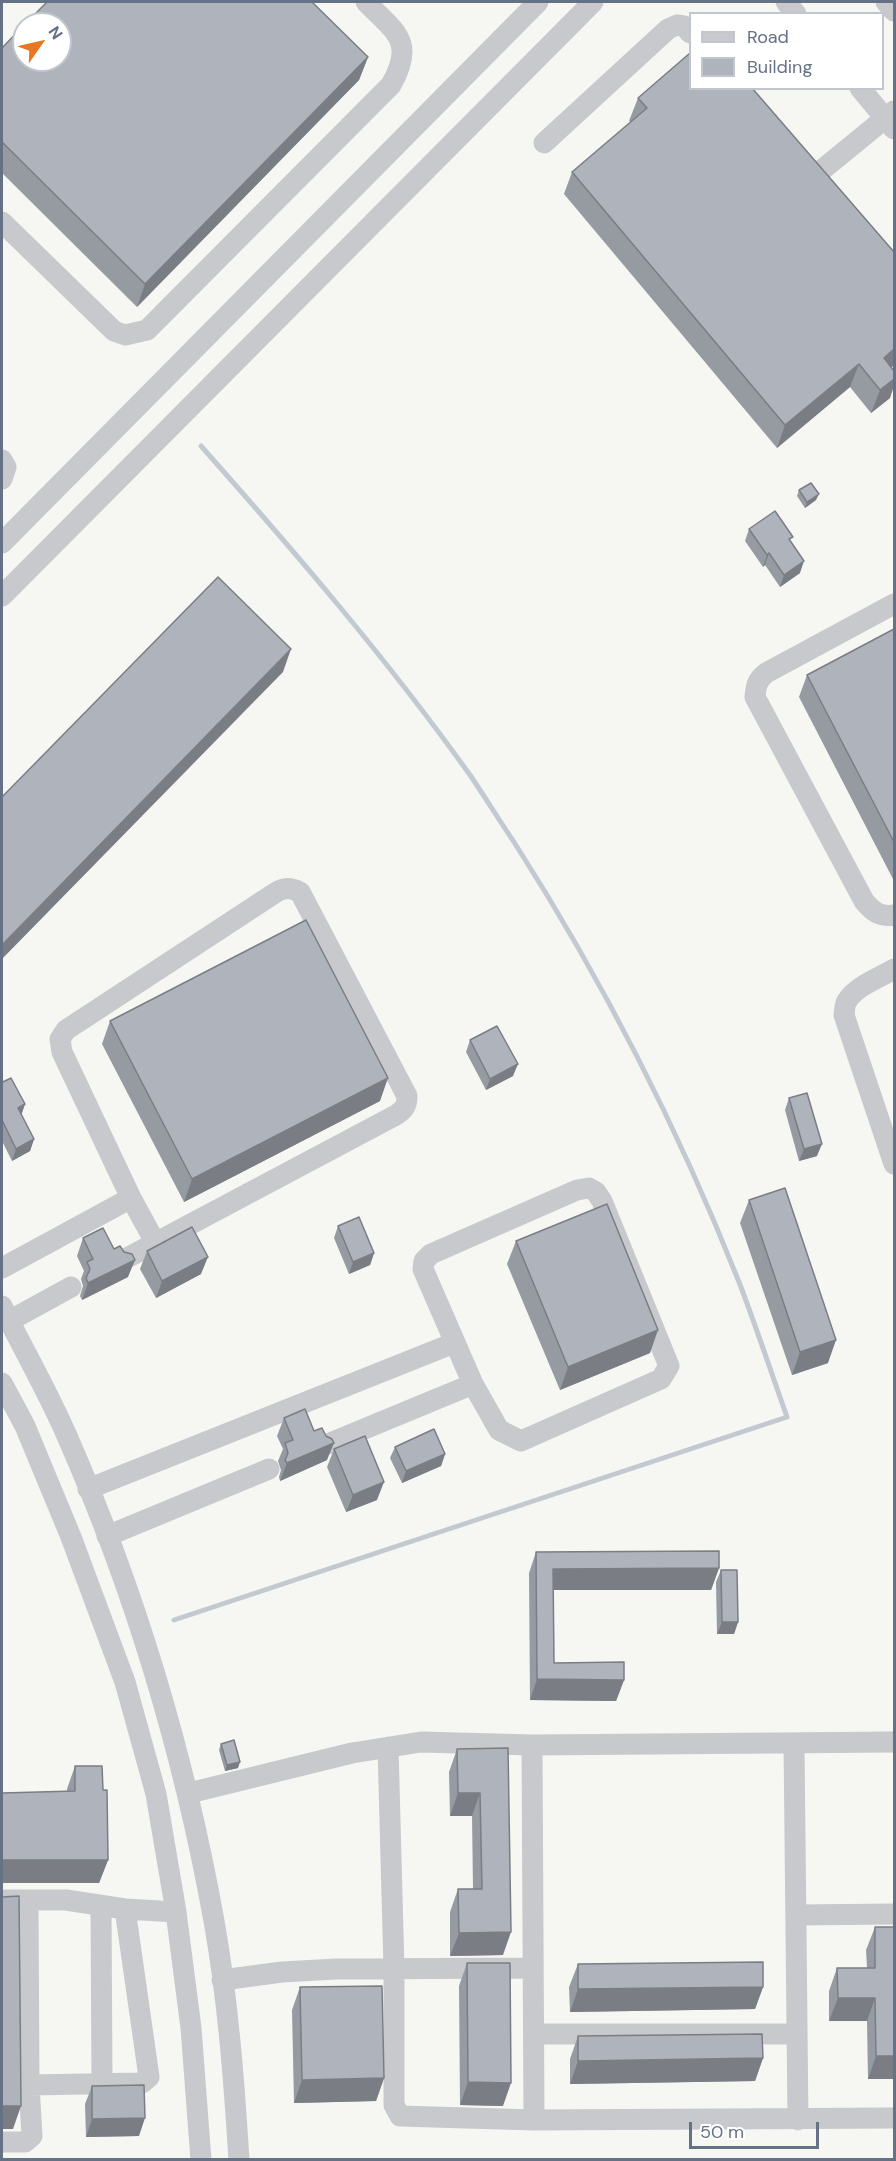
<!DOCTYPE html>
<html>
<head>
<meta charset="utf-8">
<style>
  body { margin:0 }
  #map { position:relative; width:896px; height:2161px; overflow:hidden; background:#f6f7f3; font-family:"DM Sans",sans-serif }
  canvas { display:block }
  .frame { position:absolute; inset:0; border:3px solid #657185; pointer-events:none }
  .legend { position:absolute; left:689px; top:12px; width:195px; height:78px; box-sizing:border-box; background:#fff; border:2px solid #c1c6ce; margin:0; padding:8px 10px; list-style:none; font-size:18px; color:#657185 }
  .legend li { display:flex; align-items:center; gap:12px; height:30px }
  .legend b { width:30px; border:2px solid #c1c6ce }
  .north { position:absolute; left:12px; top:12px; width:60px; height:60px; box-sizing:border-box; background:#fff; border:2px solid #c1c6ce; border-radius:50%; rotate:56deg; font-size:16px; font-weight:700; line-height:24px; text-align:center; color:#657185 }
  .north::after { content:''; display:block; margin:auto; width:21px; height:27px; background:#e87622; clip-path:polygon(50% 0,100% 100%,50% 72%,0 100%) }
  .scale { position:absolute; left:689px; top:2122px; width:130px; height:27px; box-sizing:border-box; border:3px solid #657185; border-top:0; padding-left:8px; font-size:18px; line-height:21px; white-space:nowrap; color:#657185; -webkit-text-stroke:4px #fff; paint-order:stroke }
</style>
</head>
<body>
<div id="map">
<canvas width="896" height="2161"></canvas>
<div class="frame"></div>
<ul class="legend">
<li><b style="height:8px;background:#c7c9cd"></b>Road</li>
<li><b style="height:16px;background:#afb4bc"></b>Building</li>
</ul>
<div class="north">N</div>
<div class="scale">50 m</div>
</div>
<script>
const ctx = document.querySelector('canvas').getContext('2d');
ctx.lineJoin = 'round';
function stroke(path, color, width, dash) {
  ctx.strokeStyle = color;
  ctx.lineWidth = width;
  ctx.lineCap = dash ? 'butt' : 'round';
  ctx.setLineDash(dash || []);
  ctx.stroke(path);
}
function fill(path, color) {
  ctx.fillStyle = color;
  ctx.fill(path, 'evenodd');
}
const stream = new Path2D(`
  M174 1620 787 1417C771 1372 756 1326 739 1282 678 1128 603 981 514 842 499 820 485 797 470 775 387 659 295 552 201 446`);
const minor = new Path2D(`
  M786 2 796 14
  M886 2 894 11
  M860 88 894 129
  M544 143 668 29 677 25 684 26 690 33
  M817 174 894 111
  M2 222 114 331 125 335 147 330 391 85C416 41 395 32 366 2
  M2 460 6 467 2 479
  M2 543 538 2
  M2 596 593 2
  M894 604 766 673C757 680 756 686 755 697L864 901C873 912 880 917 894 915
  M894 969C879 978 856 986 847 1001 844 1005 845 1011 844 1015L894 1164
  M589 1188 596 1192 602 1201 669 1366 661 1379 521 1441 499 1430 473 1384 423 1269 424 1261 431 1254 577 1190Z
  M125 1259 396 1115C404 1110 407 1106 407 1096L300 892C291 888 287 887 278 891L66 1030 60 1039 62 1052 131 1198 155 1242
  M2 1268 131 1198
  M2 1306C23 1349 48 1392 67 1436 135 1591 184 1754 214 1921 228 2000 234 2080 239 2160
  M9 1321 71 1287
  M2 1383 25 1426 71 1537 125 1682 156 1794 176 1912 191 2028 201 2160
  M328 1444 473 1384
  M88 1489 454 1343
  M107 1536 269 1469
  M794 1743 798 2120
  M532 1745 534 2120
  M388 1747 394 1969V2105L400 2116 534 2120 894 2118
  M189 1793 352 1753 421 1742 532 1745 894 1742
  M2 1900H66L125 1909 176 1912
  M101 1905 102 2084
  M796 1915 894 1914
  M222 1980 282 1972 336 1969 533 1968
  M534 2034H797
  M29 2085 142 2083 149 2077 125 1909
  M2 2142H25L32 2136 29 2085 28 1900`);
const wall = new Path2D(`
  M2 48 368 57 359 80 137 307 2 173Z
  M638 98 894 252V365L892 367 890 398 871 413 850 387 777 448 564 194 572 172 631 122 629 121Z
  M799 490 816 500 805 508 797 496Z
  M749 529 791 542 800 573 780 587 765 565 763 567 745 541Z
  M894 629V881L799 697 807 675Z
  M110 1021 380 1101 184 1202 102 1044Z
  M470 1040 513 1076 486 1090 466 1052Z
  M2 1080 25 1104 21 1115 34 1139 30 1151 12 1161 2 1141Z
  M789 1098 817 1156 799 1161 785 1110Z
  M749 1200 828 1363 792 1375 740 1223Z
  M338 1226 374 1253 370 1265 349 1274 334 1238Z
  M83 1238 114 1249 124 1252 128 1277 82 1300 80 1296 83 1286 81 1279 84 1271 77 1256Z
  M516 1241 650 1353 560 1390 507 1264Z
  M147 1251 201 1274 156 1298 140 1269Z
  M284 1418 327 1460 280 1481 279 1477 281 1470 278 1461 283 1449 277 1436Z
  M395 1447 445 1454 441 1466 402 1483 390 1458Z
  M334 1449 377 1500 346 1512 327 1467Z
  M536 1552 719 1568 711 1590H553L554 1663 624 1680 616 1701 530 1700 529 1573Z
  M721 1570 738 1622 734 1634H717L716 1582Z
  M221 1744 238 1768 225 1771 219 1750Z
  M508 1748 503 1955 450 1956V1912L458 1889H473L472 1816H450L449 1772 457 1749Z
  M75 1766 103 1790 108 1860 99 1883 67 1791V1789Z
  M875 1927H894V2079H868L867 2021H829V1991L837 1968H867L866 1950Z
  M467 1963 503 2106 460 2105 459 1986Z
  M578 1964 763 1987 755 2009 570 2012 569 1987Z
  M300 1987 384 2078 376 2101 294 2103 292 2010Z
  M578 2036 763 2058 755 2081 570 2084V2059Z
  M92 2086 139 2136 86 2137 85 2104Z`);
const shadedWall = new Path2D(`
  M368 57 359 80 137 307 145 284Z
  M894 349V365L876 381 884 358Z
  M859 364 850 387 777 448 785 425Z
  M894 379V386L890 398 871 413 880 390Z
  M819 494 816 500 805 508 807 502Z
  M769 553 765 565 763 567 767 555Z
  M804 561 800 573 780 587 784 575Z
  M291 649 283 672 2 959V945Z
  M518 1064 513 1076 486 1090 490 1079Z
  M388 1078 380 1101 184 1202 192 1179Z
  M25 1104 21 1116 18 1108Z
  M34 1139 30 1151 12 1161 16 1149Z
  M822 1144 817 1156 799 1161 804 1149Z
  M374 1253 370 1265 349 1274 353 1262Z
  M208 1257 201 1274 156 1298 162 1281Z
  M135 1260 128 1277 82 1300 88 1283Z
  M658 1330 650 1353 560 1390 568 1367Z
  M836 1340 828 1363 792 1375 800 1352Z
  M334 1443 327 1460 280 1481 287 1463Z
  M445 1454 441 1466 402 1483 406 1471Z
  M384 1482 377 1500 346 1512 353 1495Z
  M719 1568 711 1590H545L553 1569Z
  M722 1622H738L734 1634H717Z
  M537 1679 624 1680 616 1701 530 1700Z
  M240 1762 238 1768 225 1771 227 1765Z
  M458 1793H480L472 1816H450Z
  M2 1860H108L99 1883H2Z
  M511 1932 503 1955 450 1956 459 1933Z
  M763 1987 755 2009 570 2012 578 1989Z
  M838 1998H875L867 2021H829Z
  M876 2056H894V2079H868Z
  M763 2058 755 2081 570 2084 578 2061Z
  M384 2078 376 2101 294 2103 302 2080Z
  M468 2082 511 2083 503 2106 460 2105Z
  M2 2106H21L13 2129H2Z
  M145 2118 139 2136 86 2137 92 2119Z`);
const building = new Path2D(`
  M47 2H312L368 57 145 284 2 142V48L24 25V60H60V24H25Z
  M690 53V88H752L894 252V349L884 358 894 371V379L880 390 859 364 785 425 572 172 647 108 638 98Z
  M811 483 819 494 807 502 799 490Z
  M775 511 793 537 789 539 804 561 784 575 769 553 767 555 749 529Z
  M218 577 291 649 2 945V797Z
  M894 629V842L807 675Z
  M306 920 388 1078 192 1179 110 1021Z
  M497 1026 518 1064 490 1079 470 1040Z
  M11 1078 25 1104 18 1108 34 1139 16 1149 2 1120V1080L3 1082Z
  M807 1093 822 1144 804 1149 789 1098Z
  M785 1188 836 1340 800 1352 749 1200Z
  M607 1204 658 1330 568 1367 516 1241Z
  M359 1217 374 1253 353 1262 338 1226Z
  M192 1227 208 1257 162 1281 147 1251Z
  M103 1228 114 1249 120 1246 124 1252 132 1254 135 1260 88 1283 86 1278 90 1269 87 1262 93 1259 83 1238Z
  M305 1409 314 1431 322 1428 326 1436 332 1439 334 1443 287 1463 285 1460 288 1453 285 1443 293 1440 284 1418Z
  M434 1429 445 1454 406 1471 395 1447Z
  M365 1436 384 1482 353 1495 334 1449Z
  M719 1551V1568L553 1569 554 1663 624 1662V1680L537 1679 536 1552Z
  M721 1570H737L738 1622H722Z
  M234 1740 240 1762 227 1765 221 1744Z
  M508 1748 511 1932 459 1933 458 1889H482L480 1793H458L457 1749Z
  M75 1766H102L103 1790H107L108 1860H2V1793L75 1791Z
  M19 1896 21 2106H2V1897Z
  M875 1927H894V2056H876L875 1998H838L837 1968H875Z
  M763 1962V1987L578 1989V1964Z
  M467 1963H510L511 2083 468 2082Z
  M382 1986 384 2078 302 2080 300 1987Z
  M762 2034 763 2058 578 2061V2036Z
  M144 2085 145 2118 92 2119V2086Z`);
stroke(stream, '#c2c9d0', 5);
stroke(minor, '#c7c9cd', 21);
fill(wall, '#969ba2');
fill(shadedWall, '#7a7e84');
fill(building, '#afb4bc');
stroke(building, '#7a7e84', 1.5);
</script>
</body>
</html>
